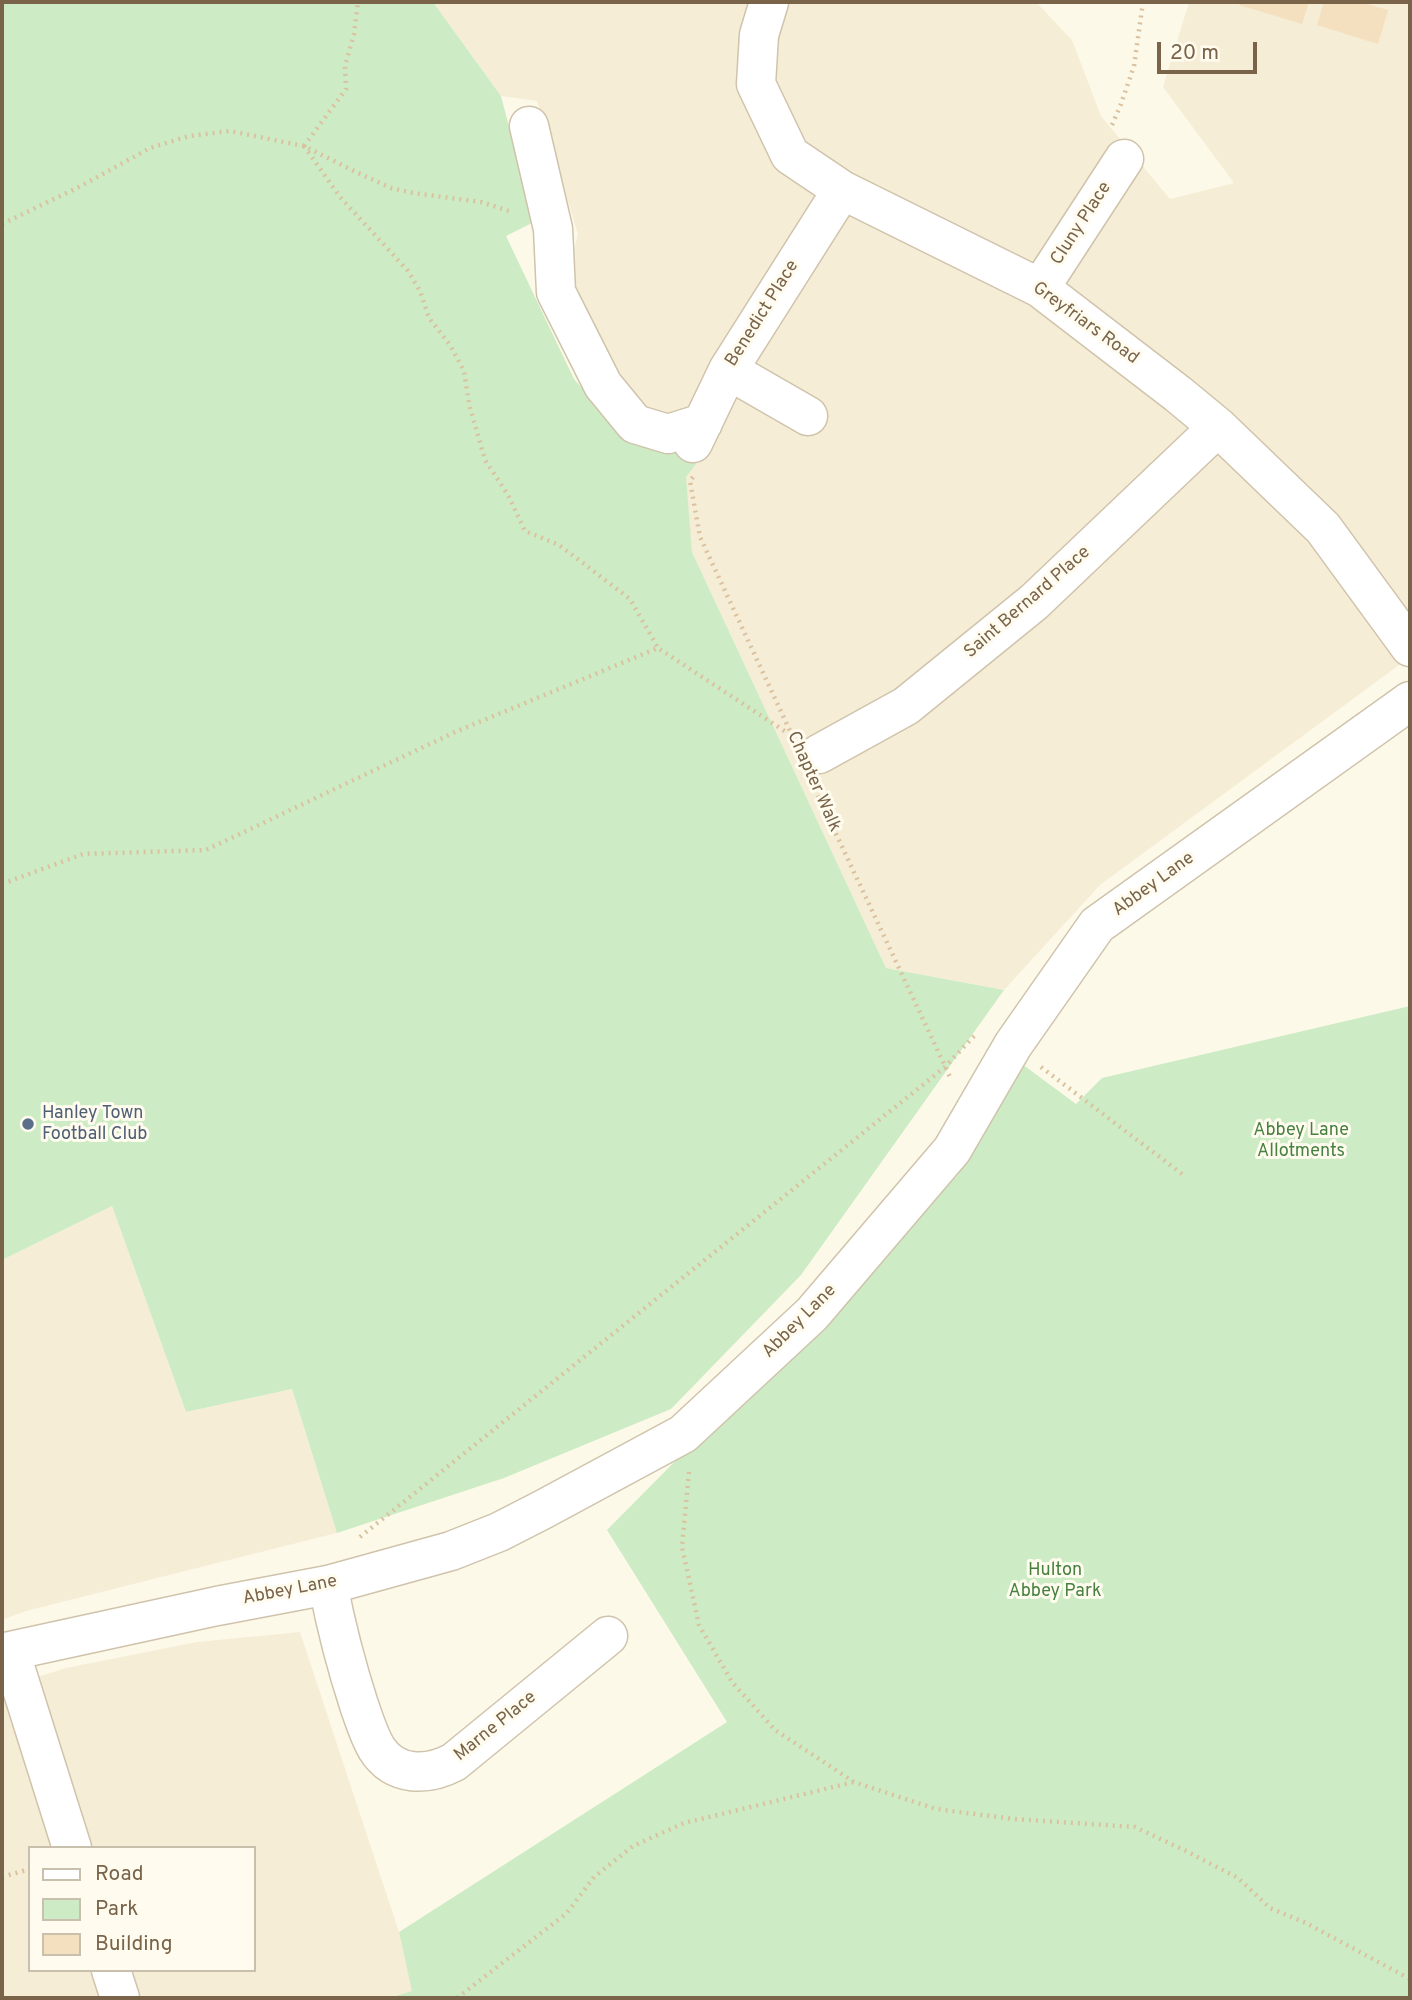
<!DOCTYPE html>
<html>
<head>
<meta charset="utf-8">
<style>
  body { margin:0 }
  #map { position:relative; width:1412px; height:2000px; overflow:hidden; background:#fdf9e8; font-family:Overpass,sans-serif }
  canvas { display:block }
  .frame { position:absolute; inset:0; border:4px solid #79644a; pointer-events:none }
  .legend { position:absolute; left:28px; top:1846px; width:228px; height:126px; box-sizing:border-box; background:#fffcef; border:2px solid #c9bfad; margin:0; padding:9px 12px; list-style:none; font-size:21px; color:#79644a }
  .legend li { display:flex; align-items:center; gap:14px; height:35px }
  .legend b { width:35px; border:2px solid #c9bfad }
  .scale { position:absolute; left:1157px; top:42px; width:100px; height:32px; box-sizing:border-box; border:4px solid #79644a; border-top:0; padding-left:9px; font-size:21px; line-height:24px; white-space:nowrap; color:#79644a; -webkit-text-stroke:5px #fffcef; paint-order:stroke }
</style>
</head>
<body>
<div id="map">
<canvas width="1412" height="2000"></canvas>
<div class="frame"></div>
<ul class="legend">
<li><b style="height:9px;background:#fff"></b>Road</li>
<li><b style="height:19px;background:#cdecc5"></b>Park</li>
<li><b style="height:19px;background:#f4dfbe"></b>Building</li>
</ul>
<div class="scale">20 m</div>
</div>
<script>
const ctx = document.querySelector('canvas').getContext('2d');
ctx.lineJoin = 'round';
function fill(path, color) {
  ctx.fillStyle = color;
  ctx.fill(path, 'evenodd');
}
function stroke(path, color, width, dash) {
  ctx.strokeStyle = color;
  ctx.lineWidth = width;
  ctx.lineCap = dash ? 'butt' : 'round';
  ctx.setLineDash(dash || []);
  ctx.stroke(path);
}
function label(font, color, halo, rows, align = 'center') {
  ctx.font = font + ' Overpass,sans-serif';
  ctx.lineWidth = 6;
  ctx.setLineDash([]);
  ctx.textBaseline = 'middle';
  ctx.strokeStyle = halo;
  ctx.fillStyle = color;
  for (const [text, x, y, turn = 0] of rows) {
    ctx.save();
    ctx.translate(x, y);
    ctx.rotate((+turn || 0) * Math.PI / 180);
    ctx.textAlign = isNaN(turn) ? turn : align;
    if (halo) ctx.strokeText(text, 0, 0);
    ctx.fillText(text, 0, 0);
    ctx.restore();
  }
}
const residential = new Path2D(`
  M433 2H1036L1072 40 1101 116 1170 199 1234 183 1163 87 1189 2H1410V657L1100 885 1004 990 886 968 692 552 681 445 603 362 565 284 578 234 537 101 501 96Z
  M112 1206 186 1412 292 1389 337 1533 26 1611 2 1620V1260Z
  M300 1632 399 1932 413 1992 389 1998H2V1688L66 1668 197 1642ZM30 1848H254V1970H30Z`);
const green = new Path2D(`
  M2 2H433L501 96 534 222 506 236 574 379 623 435 681 445 699 460 686 477 692 552 886 968 1004 990 801 1275 671 1409 504 1478 337 1533 292 1389 186 1412 112 1206 2 1260Z
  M1410 1006V1998H389L412 1991 399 1932 727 1722 607 1530 958 1175 1018 1061 1076 1104 1102 1078Z`);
const building = new Path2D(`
  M1240 2H1309L1302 24 1239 5Z
  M1324 2H1360L1388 10 1378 44 1317 25Z`);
const path = new Path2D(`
  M1112 125 1121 104 1134 66 1143 2
  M304 146 340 197 408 271 420 291 429 318 450 345 464 371 469 404 485 460 508 495 525 531 559 545 630 599 658 648
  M304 146 346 89 345 66 354 34 358 2
  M2 224 81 186 150 148 189 136 230 131 304 146 356 172 391 188 413 193 481 202 512 212
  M693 477 690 481 700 537 791 733
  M815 789 951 1079
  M2 884 83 854 206 850 455 732 658 648 789 734
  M1041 1067 1186 1177
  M689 1472 682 1547 699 1625 732 1682 775 1730 854 1782 936 1809 1014 1819 1135 1827 1186 1851 1238 1878 1270 1908 1306 1923 1410 1979
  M360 1537 945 1067 974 1036
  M2 1877 30 1869
  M457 1998 567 1913 594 1877 633 1846 684 1823 854 1782`);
const minor = new Path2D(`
  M769 2 759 35 756 84 790 155 842 190 1040 288 1178 394 1218 427 1323 528 1410 647
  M529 126 553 229 556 292 603 385 635 424 668 434 703 423
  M1040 288 1124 159
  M728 370 808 416
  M693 443 728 370 842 190
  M819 754 906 706 1034 602 1218 427
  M328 1585C336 1626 346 1665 359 1705 364 1719 369 1736 377 1749 395 1777 428 1776 454 1762L608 1636
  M10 1651 72 1848
  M2 1654 10 1651 217 1606 328 1585 451 1551 499 1532 542 1510 683 1434 812 1314 952 1150 1013 1045 1097 925 1410 701
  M111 1970 120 1998`);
const markers = [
  [28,1124,7,"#5c6f8a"]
];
const streetNames = [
  ["Cluny Place",1082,224,-57],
  ["Benedict Place",763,314,-58],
  ["Greyfriars Road",1085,324,36],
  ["Saint Bernard Place",1028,603,-41],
  ["Chapter Walk",813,782,66],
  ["Abbey Lane",1154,885,-36],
  ["Abbey Lane",800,1322,-45],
  ["Abbey Lane",290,1591,-11],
  ["Marne Place",496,1727,-39]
];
const serviceNames = [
  ["Hanley Town",42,1114],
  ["Football Club",42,1135]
];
const parkNames = [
  ["Abbey Lane",1301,1131],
  ["Allotments",1301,1152],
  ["Hulton",1055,1571],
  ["Abbey Park",1055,1592]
];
fill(residential, '#f6edd6');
fill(green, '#cdecc5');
fill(building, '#f4dfbe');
stroke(minor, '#d0c3ac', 41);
stroke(path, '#dac2a0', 4.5, [2, 5]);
stroke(minor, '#fff', 38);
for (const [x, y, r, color] of markers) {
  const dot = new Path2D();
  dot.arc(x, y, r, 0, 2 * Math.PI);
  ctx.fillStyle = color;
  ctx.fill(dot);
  stroke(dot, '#fffcef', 2.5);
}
label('18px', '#79644a', '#fffcef', streetNames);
label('18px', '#4e5e75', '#fffcef', serviceNames, 'left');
label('18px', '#478041', '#fffcef', parkNames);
</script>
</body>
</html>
